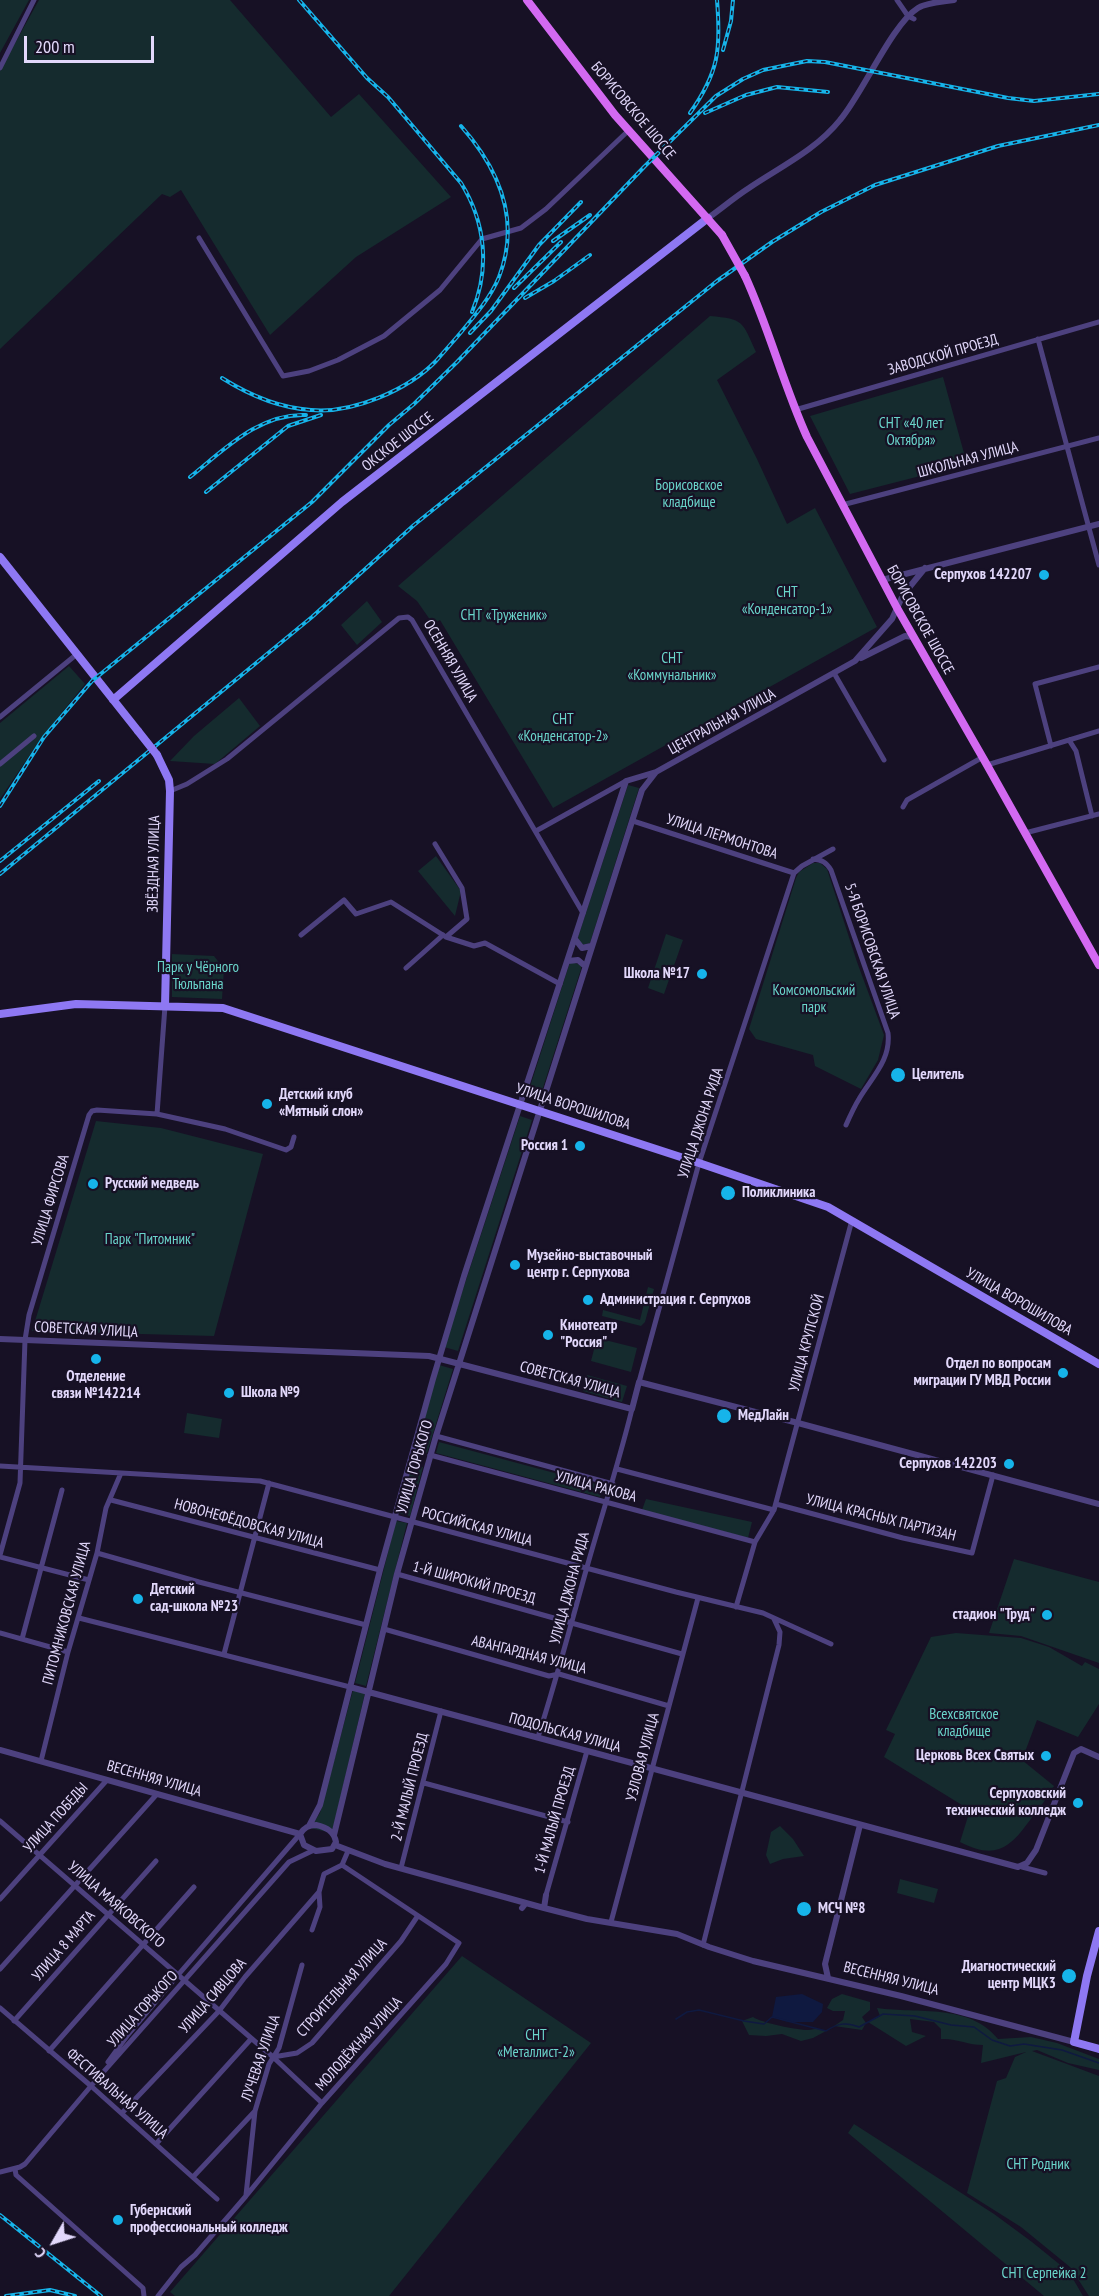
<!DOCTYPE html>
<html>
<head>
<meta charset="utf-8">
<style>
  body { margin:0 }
  #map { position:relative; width:1099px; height:2296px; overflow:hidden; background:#171125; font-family:"PT Sans Narrow",sans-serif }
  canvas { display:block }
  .north { position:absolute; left:24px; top:2212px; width:60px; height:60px; -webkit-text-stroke:4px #171125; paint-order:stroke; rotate:231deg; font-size:16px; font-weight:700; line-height:24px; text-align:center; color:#e2d8fb }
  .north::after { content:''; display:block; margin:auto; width:21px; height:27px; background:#e2d8fb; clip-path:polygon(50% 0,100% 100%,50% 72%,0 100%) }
  .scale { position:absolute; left:24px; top:36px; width:130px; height:27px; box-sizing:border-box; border:3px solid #e2d8fb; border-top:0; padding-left:8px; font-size:18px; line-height:21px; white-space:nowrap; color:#e2d8fb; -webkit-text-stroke:4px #171125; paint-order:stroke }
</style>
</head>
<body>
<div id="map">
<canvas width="1099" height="2296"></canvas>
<div class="north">С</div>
<div class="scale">200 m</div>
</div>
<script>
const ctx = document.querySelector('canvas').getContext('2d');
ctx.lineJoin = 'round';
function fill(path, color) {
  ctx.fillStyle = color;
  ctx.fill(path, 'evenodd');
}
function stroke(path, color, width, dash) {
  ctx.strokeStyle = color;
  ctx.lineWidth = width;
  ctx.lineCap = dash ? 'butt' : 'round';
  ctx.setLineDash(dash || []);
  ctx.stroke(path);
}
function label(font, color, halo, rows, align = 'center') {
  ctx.font = font + ' "PT Sans Narrow",sans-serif';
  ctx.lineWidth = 4.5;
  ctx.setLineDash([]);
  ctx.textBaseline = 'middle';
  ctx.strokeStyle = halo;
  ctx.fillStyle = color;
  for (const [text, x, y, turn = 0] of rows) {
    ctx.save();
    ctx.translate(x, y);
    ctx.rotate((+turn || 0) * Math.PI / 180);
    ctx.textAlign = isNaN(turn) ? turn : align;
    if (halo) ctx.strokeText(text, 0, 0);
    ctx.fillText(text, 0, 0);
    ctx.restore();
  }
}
const green = new Path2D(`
  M0 0H29L0 53Z
  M39 0H230L331 117 359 94 451 197 356 257 270 335 181 190 170 197 162 194 0 349V70Z
  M710 316C744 319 742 321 756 352L717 380 757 459 787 524 815 508 877 627 553 808 440 620 433 624 417 601 398 586Z
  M943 377 967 464 850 494 810 416Z
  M367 601 382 622 357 645 341 625Z
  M69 666 85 684 42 737 0 799V723Z
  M239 698 260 726 215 764 170 761 194 736Z
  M628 785 639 788 590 943 582 945 579 942 578 937Z
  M436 856 461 891 455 916 418 871Z
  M813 863H820L827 869 857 962 884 1035 878 1060 861 1089 815 1066 813 1055 756 1039 749 1029 796 878 799 872Z
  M666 934 683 940 664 994 648 988Z
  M172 954 214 956 224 969 222 999 172 997Z
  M571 962 581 965V969L540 1097 528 1093 569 965Z
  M520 1116 532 1120 458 1351 444 1347Z
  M96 1121 161 1128 263 1154 214 1336 32 1331Z
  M648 1287 654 1289 645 1322 641 1326 602 1316 603 1310 640 1320Z
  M597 1338 637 1348 631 1372 591 1361Z
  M439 1365 453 1369 427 1453 416 1450Z
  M587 1375 627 1386 622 1402 583 1391Z
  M187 1413 222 1419 219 1438 184 1433Z
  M439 1442 603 1486 600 1497 436 1453Z
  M411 1464 423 1467 410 1516 398 1513Z
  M646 1499 752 1522 748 1538 642 1510Z
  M396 1521 407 1523 366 1686 355 1683Z
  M1014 1559 1099 1582V1663L1021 1636 989 1633Z
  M956 1633 1021 1638 1049 1647 1082 1666 1085 1662 1099 1669V1704L1078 1737 1037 1720 1022 1760 1054 1786C1046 1800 1037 1811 1027 1824 1007 1852 991 1858 960 1842L970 1810 884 1757 895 1734 886 1730 931 1637Z
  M353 1690 365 1693 332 1833 310 1828 320 1813Z
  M780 1826 793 1839 804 1856 783 1859 770 1864 766 1855 771 1832Z
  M900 1879 938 1889 934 1903 897 1893Z
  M462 1956 591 2043 389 2296H175L170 2292Z
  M842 1994 870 2002V2010L862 2017 866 2023 862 2030 834 2026 843 2020 845 2011H833L827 2008 832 1999Z
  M877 2008C918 2014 969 2003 998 2039L1031 2037 1057 2043 1099 2059V2070L1068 2063 1037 2050 1032 2051 1099 2076V2296H1089L1070 2267 1021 2227 967 2193 997 2081 1006 2078 1015 2057 1026 2052 981 2063 983 2045C968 2045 956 2038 941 2039V2029L934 2022 910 2019 912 2032 926 2036 906 2046 868 2022 880 2016Z
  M753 2017C762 2023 797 2030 808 2030 816 2029 819 2028 826 2031L813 2038 801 2041 782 2034 766 2036 749 2035 742 2021Z
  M854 2124 994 2214 1032 2242 1069 2272 1083 2296H1044L848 2133Z`);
const water = new Path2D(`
  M802 1994 823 2004 822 2012 813 2022H788L772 2017 776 1997Z`);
const stream = new Path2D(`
  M676 2019 687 2012 699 2010 744 2021 764 2024 772 2017 826 2031C838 2023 846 2022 859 2027L883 2014 915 2016 951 2025 974 2027 992 2040 1010 2046 1024 2044 1062 2050 1099 2063`);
const minor = new Path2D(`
  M897 0 908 16 914 19
  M0 68 34 0
  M199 238 283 376 309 371 338 360 384 336 440 290 482 239 521 228 546 209 629 130
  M1038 339 1099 565
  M795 410 1099 322
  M842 505 1099 438
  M834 673 884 760
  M0 717 77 654
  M1069 740 1076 751 1092 816
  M1051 746 1035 684 1099 667
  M0 764 34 736
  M987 765 1099 731
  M170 791 187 784 227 759 399 618 408 617 412 620 583 913
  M903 807 907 800 983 757
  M633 821 794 873 802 866 833 849
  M536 831 626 781
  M1025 833 1099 814
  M435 844 462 888 467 919 446 937 474 946 485 943 560 984
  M813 859C822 860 826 862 831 870L888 1033C891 1060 872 1077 859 1099 854 1107 850 1116 846 1125
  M301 935 344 900 356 914 391 902 446 937
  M406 968 443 935
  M157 1114 165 1006
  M639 1382 699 1163 794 873
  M436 1436 613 1484
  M430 1455 755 1542
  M0 1466 260 1481 676 1592 763 1613 831 1644
  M617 1469 774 1510
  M111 1500 380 1570
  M776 1504 903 1538 972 1553 993 1475
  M97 1553 199 1582 366 1625
  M0 1555 20 1483 25 1340 29 1315 89 1115 92 1111 97 1110 157 1114 225 1129 286 1150 291 1147 294 1137
  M0 1557 89 1580
  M397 1574 682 1654
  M736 1607 755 1542 774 1510 852 1220
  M79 1618 350 1687
  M384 1629 549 1676 559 1674 669 1706
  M0 1633 68 1652
  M22 1639 62 1490
  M224 1654 269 1483
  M538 1737C556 1681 571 1624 587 1567 602 1514 619 1462 632 1409
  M41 1761 68 1652 97 1553 106 1508 121 1473
  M424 1783 568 1822
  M0 1821 273 2057 322 2103
  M1022 1867 1045 1873
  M401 1868 441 1711
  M546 1895 587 1751
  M0 1899 107 1780
  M611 1922 698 1598
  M312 1930 320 1907 319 1892 324 1874 342 1865 348 1851
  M703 1945 779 1645 780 1632 774 1619
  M0 1969 157 1794
  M0 2008 91 2086 217 2199
  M14 2021 156 1861
  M49 2051 194 1887
  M273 2057 297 2053 312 2043 401 1941 417 1917
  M108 2062 127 2036 178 1975 300 1834
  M122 2113 219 2011 245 1977 319 1892
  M156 2144 251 2039
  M15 2169 16 2175 143 2288 144 2296
  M0 2172 20 2167 25 2164 91 2086 289 1862 312 1851
  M193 2177 255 2111
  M246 2195 255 2111 269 2064 279 2048 302 1965
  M158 2296 181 2267 195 2255 246 2196 322 2103 446 1964 459 1943 342 1865`);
const tertiary = new Path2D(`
  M708 218C722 208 735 197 749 188 780 167 816 150 840 120 863 93 892 24 918 8 928 2 942 2 954 0
  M882 580 1099 524
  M861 658 905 636 913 637
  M575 939 582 948 591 946
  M568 961 578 960 585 966
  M0 1339 429 1356 632 1409 639 1382 798 1423 1099 1504
  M350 1687 1018 1867 1027 1863 1036 1850 1074 1753 1081 1749 1099 1757
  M0 1750 300 1834
  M316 1825C326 1827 334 1831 336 1842L332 1849 316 1851 304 1845 300 1834C304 1828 308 1825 316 1825Z
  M309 1826 320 1805 380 1570 433 1379 464 1276 626 781 656 772
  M334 1835 397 1574 436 1436 642 790 656 772 855 661 892 619 903 595 925 568
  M335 1845 385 1864 526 1903
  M522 1908 526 1903 544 1908 546 1895
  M544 1908 587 1919 677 1934 709 1947 753 1961 901 1996 1074 2042
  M828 1978 825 1964 860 1825`);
const secondary = new Path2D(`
  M0 557 138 731
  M113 700 342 502 708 218
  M157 755 169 780 170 791 165 1006
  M0 1014 76 1004 223 1008 699 1163 828 1207 1099 1364
  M1099 1931 1087 1976 1074 2042 1099 2049`);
const primary = new Path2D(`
  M527 0 615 115 722 235
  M745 276C769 328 783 384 807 437L897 608 987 765 1099 965`);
const rail = new Path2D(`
  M299 0 367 78 388 97 461 183C486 223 490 269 472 312
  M723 50 731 21 733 0
  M690 113C719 72 721 49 717 0
  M705 113 746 95 777 87 828 92
  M553 241 590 215
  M514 288 561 242
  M525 298 554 281 590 255
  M470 333 491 311 539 245 581 202
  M222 378C249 395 280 408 311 410 352 414 408 390 436 361 443 353 450 345 457 337 472 319 490 299 499 277 521 220 499 169 461 126
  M190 477C224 450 259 413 306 415
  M206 492 288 426 321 415
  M0 806 44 737 92 681 312 502 389 425 414 404 457 362 644 167 716 96 743 79 763 70 807 61 825 62 1008 98 1034 101 1099 94
  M0 861 99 781
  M0 874 312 617 414 525 717 281 772 242 821 212 875 185 998 146 1099 125
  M0 2215 101 2296
  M6 2296 50 2290 75 2296`);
const secondaryBridge = new Path2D(`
  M138 731 157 755`);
const primaryBridge = new Path2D(`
  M722 235 745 276`);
const markers = [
  [1044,575,6,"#16b4ea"],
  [702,974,6,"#16b4ea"],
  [898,1075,8,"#16b4ea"],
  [267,1104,6,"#16b4ea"],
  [580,1146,6,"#16b4ea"],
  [93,1184,6,"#16b4ea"],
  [728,1193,8,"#16b4ea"],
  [515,1265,6,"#16b4ea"],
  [588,1300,6,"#16b4ea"],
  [548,1335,6,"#16b4ea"],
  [96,1359,6,"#16b4ea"],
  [1063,1373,6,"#16b4ea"],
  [229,1393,6,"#16b4ea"],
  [724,1416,8,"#16b4ea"],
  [1009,1464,6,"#16b4ea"],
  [138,1599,6,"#16b4ea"],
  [1047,1615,6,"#16b4ea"],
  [1046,1756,6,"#16b4ea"],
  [1078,1803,6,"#16b4ea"],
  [804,1909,8,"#16b4ea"],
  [1069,1976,8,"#16b4ea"],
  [118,2220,6,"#16b4ea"]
];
const streetNames = [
  ["БОРИСОВСКОЕ ШОССЕ",633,111,50],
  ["ЗАВОДСКОЙ ПРОЕЗД",943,355,-16],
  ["ОКСКОЕ ШОССЕ",398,442,-38],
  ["ШКОЛЬНАЯ УЛИЦА",968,460,-15],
  ["БОРИСОВСКОЕ ШОССЕ",920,620,61],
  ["ОСЕННЯЯ УЛИЦА",450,661,60],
  ["ЦЕНТРАЛЬНАЯ УЛИЦА",722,722,-29],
  ["УЛИЦА ЛЕРМОНТОВА",722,837,18],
  ["ЗВЁЗДНАЯ УЛИЦА",154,864,-89],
  ["5-Я БОРИСОВСКАЯ УЛИЦА",872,951,71],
  ["УЛИЦА ВОРОШИЛОВА",573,1107,18],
  ["УЛИЦА ДЖОНА РИДА",701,1123,-72],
  ["УЛИЦА ФИРСОВА",51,1200,-73],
  ["УЛИЦА ВОРОШИЛОВА",1019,1302,30],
  ["СОВЕТСКАЯ УЛИЦА",86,1330,3],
  ["УЛИЦА КРУПСКОЙ",807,1343,-75],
  ["СОВЕТСКАЯ УЛИЦА",570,1380,15],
  ["УЛИЦА ГОРЬКОГО",415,1467,-74],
  ["УЛИЦА РАКОВА",596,1487,15],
  ["УЛИЦА КРАСНЫХ ПАРТИЗАН",881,1518,14],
  ["НОВОНЕФЁДОВСКАЯ УЛИЦА",249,1524,15],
  ["РОССИЙСКАЯ УЛИЦА",477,1527,15],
  ["1-Й ШИРОКИЙ ПРОЕЗД",474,1583,15],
  ["УЛИЦА ДЖОНА РИДА",570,1588,-75],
  ["ПИТОМНИКОВСКАЯ УЛИЦА",67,1613,-75],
  ["АВАНГАРДНАЯ УЛИЦА",529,1655,14],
  ["ПОДОЛЬСКАЯ УЛИЦА",565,1733,15],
  ["УЗЛОВАЯ УЛИЦА",643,1757,-75],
  ["ВЕСЕННЯЯ УЛИЦА",154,1779,16],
  ["2-Й МАЛЫЙ ПРОЕЗД",410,1787,-76],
  ["УЛИЦА ПОБЕДЫ",56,1818,-48],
  ["1-Й МАЛЫЙ ПРОЕЗД",555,1820,-74],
  ["УЛИЦА МАЯКОВСКОГО",116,1905,41],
  ["УЛИЦА 8 МАРТА",64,1946,-49],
  ["ВЕСЕННЯЯ УЛИЦА",891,1979,14],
  ["СТРОИТЕЛЬНАЯ УЛИЦА",342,1988,-48],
  ["УЛИЦА СИВЦОВА",213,1996,-49],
  ["УЛИЦА ГОРЬКОГО",143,2009,-48],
  ["МОЛОДЁЖНАЯ УЛИЦА",359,2044,-48],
  ["ЛУЧЕВАЯ УЛИЦА",261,2058,-71],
  ["ФЕСТИВАЛЬНАЯ УЛИЦА",117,2094,41]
];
const parkNames = [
  ["СНТ «40 лет",911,424],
  ["Октября»",911,441],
  ["Борисовское",689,486],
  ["кладбище",689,503],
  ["СНТ",787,593],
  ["«Конденсатор-1»",787,610],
  ["СНТ «Труженик»",504,616],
  ["СНТ",672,659],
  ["«Коммунальник»",672,676],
  ["СНТ",563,720],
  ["«Конденсатор-2»",563,737],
  ["Парк у Чёрного",198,968],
  ["Тюльпана",198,985],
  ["Комсомольский",814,991],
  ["парк",814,1008],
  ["Парк \"Питомник\"",150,1240],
  ["Всехсвятское",964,1715],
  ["кладбище",964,1732],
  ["СНТ",536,2036],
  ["«Металлист-2»",536,2053],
  ["СНТ Родник",1038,2165],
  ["СНТ Серпейка 2",1044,2274]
];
const poiNames = [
  ["Серпухов 142207",1032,575,"right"],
  ["Школа №17",690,974,"right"],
  ["Целитель",912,1075],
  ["Детский клуб",279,1095],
  ["«Мятный слон»",279,1112],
  ["Россия 1",568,1146,"right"],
  ["Русский медведь",105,1184],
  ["Поликлиника",742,1193],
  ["Музейно-выставочный",527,1256],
  ["центр г. Серпухова",527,1273],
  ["Администрация г. Серпухов",600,1300],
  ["Кинотеатр",560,1326],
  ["\"Россия\"",560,1343],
  ["Отдел по вопросам",1051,1364,"right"],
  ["миграции ГУ МВД России",1051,1381,"right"],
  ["Отделение",96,1377,"center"],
  ["связи №142214",96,1394,"center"],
  ["Школа №9",241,1393],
  ["МедЛайн",738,1416],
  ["Серпухов 142203",997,1464,"right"],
  ["Детский",150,1590],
  ["сад-школа №23",150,1607],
  ["стадион \"Труд\"",1035,1615,"right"],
  ["Церковь Всех Святых",1034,1756,"right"],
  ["Серпуховский",1066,1794,"right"],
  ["технический колледж",1066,1811,"right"],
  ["МСЧ №8",818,1909],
  ["Диагностический",1056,1967,"right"],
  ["центр МЦК3",1056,1984,"right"],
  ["Губернский",130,2211],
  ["профессиональный колледж",130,2228]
];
fill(green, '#152b2e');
fill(water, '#0f1940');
stroke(stream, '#0f1940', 1.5);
stroke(minor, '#4d417f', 5);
stroke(tertiary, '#4d417f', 6);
stroke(secondary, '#8e78f3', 8);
stroke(primary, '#d369f1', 8);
stroke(rail, '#16b4ea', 4);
stroke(rail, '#171125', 1.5, [4.5]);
stroke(secondaryBridge, '#8e78f3', 8);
stroke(primaryBridge, '#d369f1', 8);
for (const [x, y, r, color] of markers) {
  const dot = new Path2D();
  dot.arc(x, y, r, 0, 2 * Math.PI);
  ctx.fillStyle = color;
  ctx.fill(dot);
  stroke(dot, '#171125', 2);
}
label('15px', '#e2d8fb', '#171125', streetNames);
label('15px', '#6ad5cb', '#171125', parkNames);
label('bold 15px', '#e2d8fb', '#171125', poiNames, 'left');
</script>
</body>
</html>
